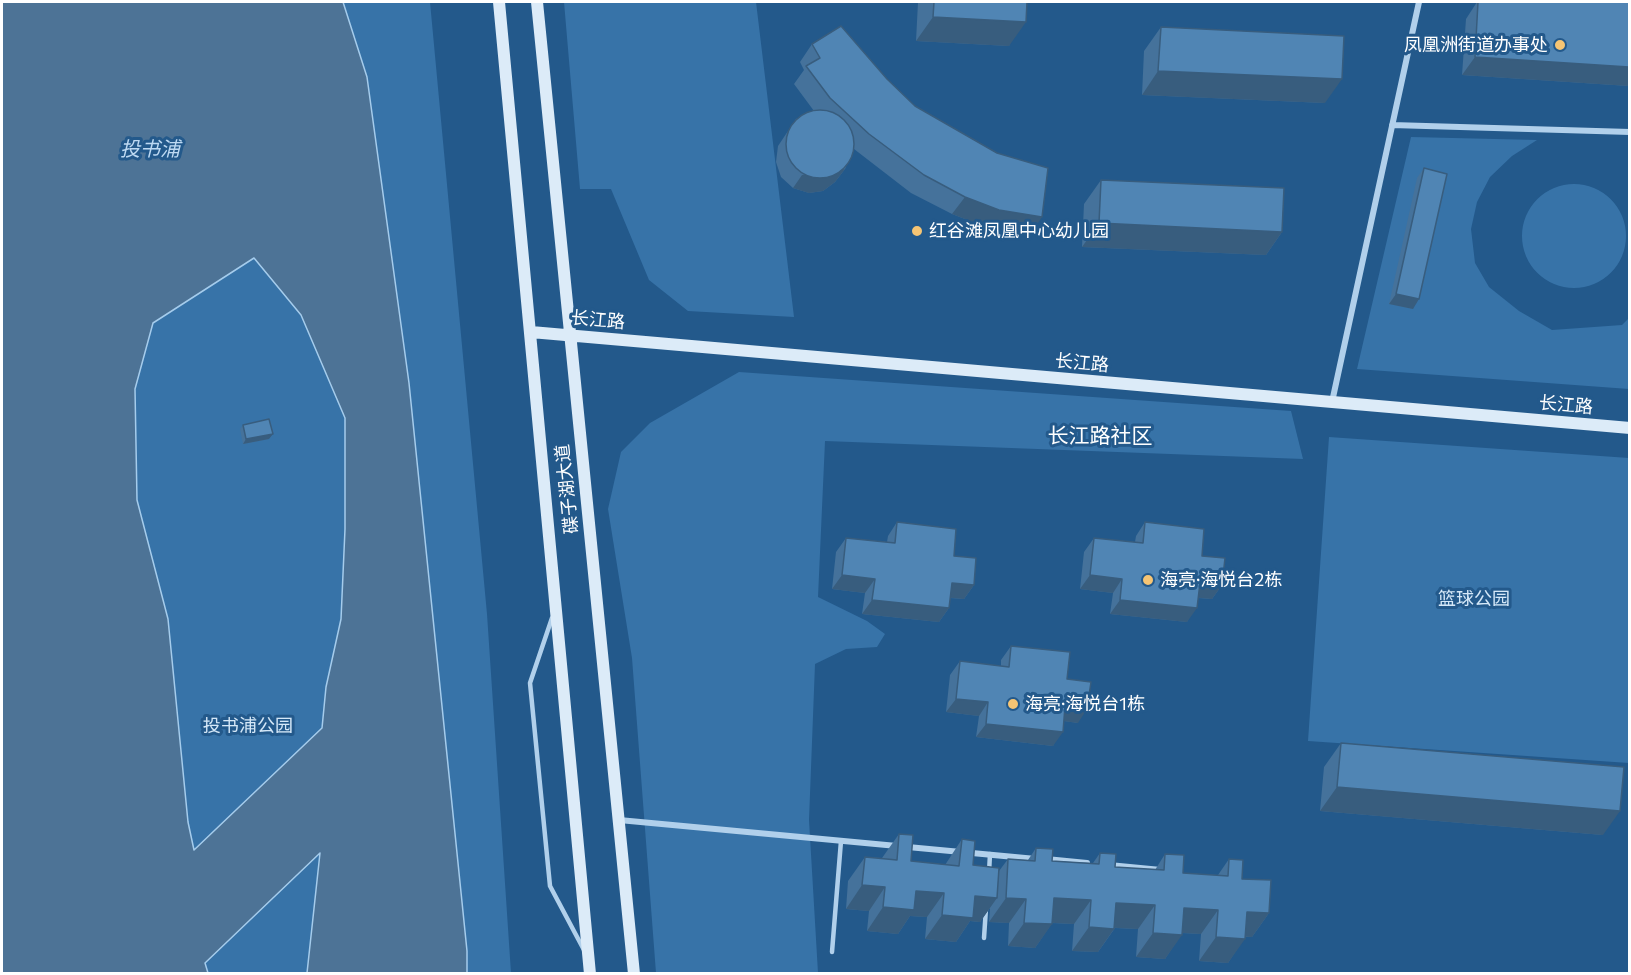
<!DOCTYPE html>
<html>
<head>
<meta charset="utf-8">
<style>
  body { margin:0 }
  #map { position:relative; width:1631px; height:975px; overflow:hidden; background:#23598b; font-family:Commissioner,sans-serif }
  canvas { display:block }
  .frame { position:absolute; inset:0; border:3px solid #fff; pointer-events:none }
</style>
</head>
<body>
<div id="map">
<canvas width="1631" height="975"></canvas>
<div class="frame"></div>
</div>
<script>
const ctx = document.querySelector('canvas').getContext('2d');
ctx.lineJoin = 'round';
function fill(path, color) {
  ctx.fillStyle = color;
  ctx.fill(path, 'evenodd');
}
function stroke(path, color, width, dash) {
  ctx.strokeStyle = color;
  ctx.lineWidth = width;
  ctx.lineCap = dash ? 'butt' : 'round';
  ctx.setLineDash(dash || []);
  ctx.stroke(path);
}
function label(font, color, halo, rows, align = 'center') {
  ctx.font = font + ' Commissioner,"Noto Sans SC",sans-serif';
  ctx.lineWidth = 6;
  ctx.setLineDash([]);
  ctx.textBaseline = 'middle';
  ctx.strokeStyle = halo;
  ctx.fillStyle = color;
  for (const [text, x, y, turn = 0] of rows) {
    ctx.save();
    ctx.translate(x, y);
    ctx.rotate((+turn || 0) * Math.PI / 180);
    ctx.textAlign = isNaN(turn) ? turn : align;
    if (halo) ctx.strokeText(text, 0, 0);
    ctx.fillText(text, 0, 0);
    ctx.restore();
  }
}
const green = new Path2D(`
  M2 2H430L487 614 511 973 2 974Z
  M564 2H756L794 317 688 311 649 280 611 189H580Z
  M1411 137 1537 140 1512 156 1490 177 1477 202 1471 229 1475 263 1489 287 1519 311 1552 330 1622 325 1629 318V389L1357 369Z
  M1522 236a52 52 0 1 1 104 0a52 52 0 1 1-104 0Z
  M739 372 1291 411 1303 459 825 441 818 597 867 621 885 634 877 647 846 649 815 664 809 820 818 973H656L632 658 608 509 621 452 650 423Z
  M1329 437 1629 458V763L1308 741Z`);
const water = new Path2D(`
  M2 2H343L367 77 409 383 467 951V973H307L320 853 205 963 208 973H2ZM254 258 301 315 345 418V529L341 619 326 687 322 728 194 850 188 822 168 619 137 500 135 389 153 323Z`);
const lane = new Path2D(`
  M552 618 530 683 550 886 584 950
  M989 873 990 854
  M984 938 986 908
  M832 952 841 841`);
const street = new Path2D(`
  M1392 125 1630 132
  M1332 402 1419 2
  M619 820 1036 859
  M1046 859 1087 863
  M1109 865 1161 870`);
const secondary = new Path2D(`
  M499 2 590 974
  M537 2 634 974
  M531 332 1630 428`);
const wall = new Path2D(`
  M918 2H1027L1009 46 916 41Z
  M1477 2H1629V86L1462 75 1466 19Z
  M1161 27 1325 103 1142 95 1144 51Z
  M812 44 887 79 1030 235 986 227 952 214 911 193 854 149 845 169 835 182 823 191 809 193 793 188 781 177 776 162 778 146 796 119 814 111 794 84 804 70 800 62Z
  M1424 168 1413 309 1389 304 1417 178Z
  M1101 180 1282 232 1266 255 1082 247 1084 204Z
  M243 425 269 439 243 444 240 429Z
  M897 522 954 556 974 585 964 599 950 598 949 608 939 622 862 614 865 593 832 589 836 552 846 538 887 542 888 536Z
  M1145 522 1202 556 1222 585 1212 599 1198 598 1187 622 1110 614 1113 593 1080 589 1084 552 1094 538 1135 542 1136 536Z
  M1011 646 1067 679 1078 723 1064 721 1053 746 976 737 979 716 946 712 950 675 960 661 1001 666V660Z
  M1341 743 1603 835 1320 811 1324 767Z
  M899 834 911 861 945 865 962 839 973 865 999 871 1008 859 1028 860 1036 848 1052 861 1093 863 1100 853 1115 867 1155 870 1165 854 1183 873 1218 875 1229 859 1242 879 1269 913 1252 937H1245L1228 963 1199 961 1201 934 1182 933 1165 959 1136 957 1138 929 1115 928 1098 952 1072 951 1074 924 1052 923 1035 948 1008 946 1009 923 989 922 990 908 980 922 970 921 956 942 925 939 927 917 910 916 898 934 867 931 869 911 846 909 848 881 865 857 882 858Z`);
const shadedWall = new Path2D(`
  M933 17 1026 22 1009 46 916 41Z
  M1475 57 1629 67V86L1462 75Z
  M1158 71 1342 79 1325 103 1142 95Z
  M845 169 835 182 823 191 809 193 793 188 802 175Z
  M965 197 1042 217 1030 235 986 227 952 214Z
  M1099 223 1282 232 1266 255 1082 247Z
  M1396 294 1419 299 1413 309 1389 304Z
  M273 434 269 439 243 444 246 439Z
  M842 575 875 579 865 593 832 589Z
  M1090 575 1122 579 1113 593 1080 589Z
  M952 583 974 585 964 599 942 597Z
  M1200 583 1222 585 1212 599 1190 597Z
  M872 600 949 608 939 622 862 614Z
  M1120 600 1197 608 1187 622 1110 614Z
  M956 699 988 702 979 716 946 712Z
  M1065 706 1087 709 1078 723 1056 720Z
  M986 724 1063 732 1053 746 976 737Z
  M1337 787 1620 811 1603 835 1320 811Z
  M862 885 885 887 869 911 846 909Z
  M916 891 944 893 927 917 910 916 898 934 867 931 883 907Z
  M975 896 997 898 980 922 970 921 956 942 925 939 942 915Z
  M1006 898 1026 899 1009 923 989 922Z
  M1054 898 1091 900 1074 924 1037 922Z
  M1116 903 1155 905 1138 929 1099 927Z
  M1184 908 1218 910 1201 934 1167 932Z
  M1247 912 1269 913 1252 937 1230 936Z
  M1024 923 1052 924 1035 948 1008 946Z
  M1089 927 1114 929 1098 952 1072 951Z
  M1153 933 1182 935 1165 959 1136 957Z
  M1216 937 1245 939 1228 963 1199 961Z`);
const building = new Path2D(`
  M934 2H1027L1026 22 933 17Z
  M1478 2H1629V67L1475 57Z
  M841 26 887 79 915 106 997 153 1048 168 1042 217 999 210 965 197 924 175 869 134 830 98 806 66 820 58 812 44Z
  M1161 27 1344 36 1342 79 1158 71Z
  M786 144a34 34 0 1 1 68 0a34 34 0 1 1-68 0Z
  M1424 168 1447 174 1419 299 1396 294Z
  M1101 180 1284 188 1282 232 1099 223Z
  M269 419 273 434 246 439 243 425Z
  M897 522 956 529 954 556 976 558 974 585 952 583 949 608 872 600 875 579 842 575 846 538 895 543Z
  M1145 522 1204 529 1202 556 1225 558 1222 585 1200 583 1197 608 1120 600 1122 579 1090 575 1094 538 1143 543Z
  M1011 646 1070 652 1067 679 1091 682 1087 709 1065 706 1063 732 986 724 988 702 956 699 960 661 1009 667Z
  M1341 743 1624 767 1620 811 1337 787Z
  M899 834 913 835 911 861 959 866 962 839 975 841 973 865 999 868 997 898 975 896 973 918 942 915 944 893 916 891 914 910 883 907 885 887 862 885 865 857 897 860Z
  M1036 848 1053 849 1052 861 1099 864 1100 853 1116 854 1115 867 1164 870 1165 854 1184 855 1183 873 1228 876 1229 859 1243 860 1242 879 1271 880 1269 913 1247 912 1245 939 1216 937 1218 910 1184 908 1182 935 1153 933 1155 905 1116 903 1114 929 1089 927 1091 900 1054 898 1052 924 1024 923 1026 899 1006 898 1008 859 1035 861Z`);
const markers = [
  [1560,45,6,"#f6c574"],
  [917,231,6,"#f6c574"],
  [1148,580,6,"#f6c574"],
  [1013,704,6,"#f6c574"]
];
const poiNames = [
  ["凤凰洲街道办事处",1548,45,"right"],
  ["红谷滩凤凰中心幼儿园",929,231],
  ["海亮·海悦台2栋",1160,580],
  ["海亮·海悦台1栋",1025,704]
];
const streetNames = [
  ["长江路",598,320,5],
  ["长江路",1082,363,5],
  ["长江路",1566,405,5],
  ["碟子湖大道",567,489,-96]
];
const parkNames = [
  ["篮球公园",1474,599],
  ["投书浦公园",248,726]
];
const waterNames = [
  ["投书浦",150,149]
];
const quarterNames = [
  ["长江路社区",1100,436]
];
fill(green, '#3773a8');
fill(water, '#4d7396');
stroke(water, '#a5ccec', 1.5);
stroke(lane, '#b1d0eb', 4.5);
stroke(street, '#b1d0eb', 6);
stroke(secondary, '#dcebf8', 12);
fill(wall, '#45729b');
fill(shadedWall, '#385d7e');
fill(building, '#5085b4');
stroke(building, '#385d7e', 1.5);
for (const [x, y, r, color] of markers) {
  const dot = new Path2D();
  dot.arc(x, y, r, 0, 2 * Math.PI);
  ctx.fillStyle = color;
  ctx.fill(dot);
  stroke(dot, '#23598b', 2);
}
label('18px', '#fff', '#23598b', poiNames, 'left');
label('18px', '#fff', '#23598b', streetNames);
label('18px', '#d5e8f8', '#23598b', parkNames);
label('italic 20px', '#bdd9f2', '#23598b', waterNames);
label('21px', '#fff', '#23598b', quarterNames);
</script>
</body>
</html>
